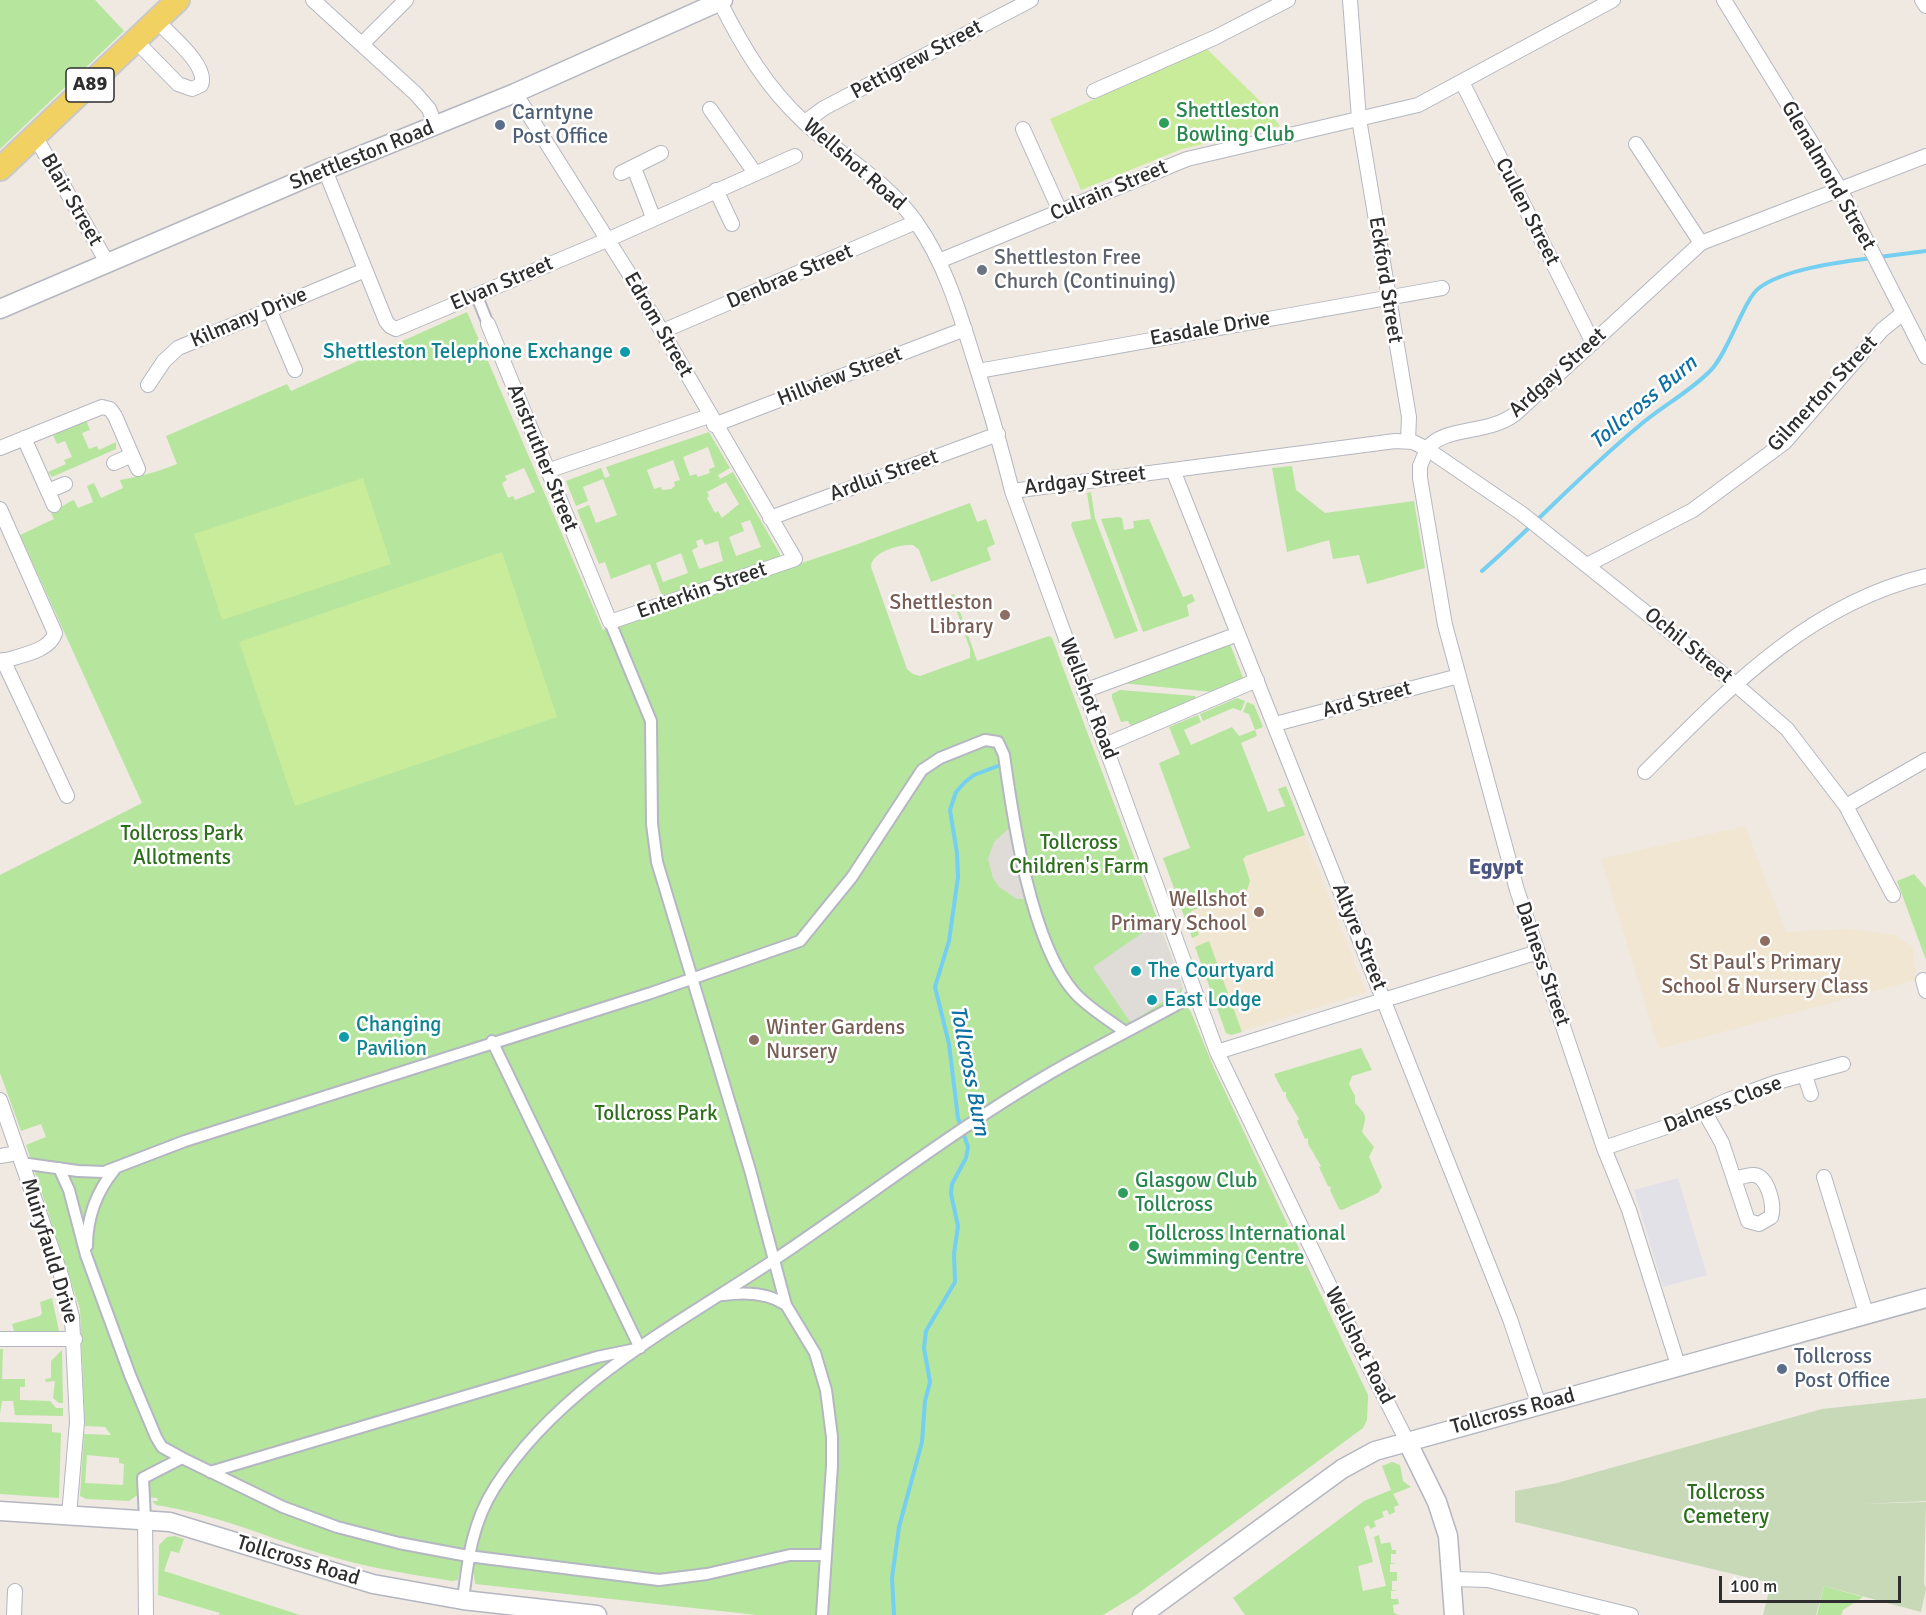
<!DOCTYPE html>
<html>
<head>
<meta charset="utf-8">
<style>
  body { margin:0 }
  #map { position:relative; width:1926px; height:1615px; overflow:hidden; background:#efe9e1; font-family:Signika,sans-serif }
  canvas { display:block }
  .scale { position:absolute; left:1719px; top:1576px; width:182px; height:27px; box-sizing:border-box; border:3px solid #2e2e2e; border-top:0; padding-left:8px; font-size:18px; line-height:21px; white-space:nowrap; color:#2e2e2e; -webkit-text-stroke:4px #fff; paint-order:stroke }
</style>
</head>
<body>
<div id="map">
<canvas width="1926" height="1615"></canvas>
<div class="scale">100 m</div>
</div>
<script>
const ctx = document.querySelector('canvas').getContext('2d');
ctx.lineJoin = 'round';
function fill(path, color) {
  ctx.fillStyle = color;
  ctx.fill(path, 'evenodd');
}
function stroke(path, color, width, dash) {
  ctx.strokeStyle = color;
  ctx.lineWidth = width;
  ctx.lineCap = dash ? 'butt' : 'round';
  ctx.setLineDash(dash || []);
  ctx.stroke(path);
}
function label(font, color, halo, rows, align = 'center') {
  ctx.font = font + ' Signika,sans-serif';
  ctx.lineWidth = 5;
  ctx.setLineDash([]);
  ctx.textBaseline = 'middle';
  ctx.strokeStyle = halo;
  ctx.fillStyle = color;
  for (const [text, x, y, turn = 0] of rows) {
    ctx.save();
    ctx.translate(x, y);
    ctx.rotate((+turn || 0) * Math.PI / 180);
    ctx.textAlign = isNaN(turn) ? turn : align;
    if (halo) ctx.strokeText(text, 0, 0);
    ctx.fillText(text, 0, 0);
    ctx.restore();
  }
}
const industrial = new Path2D(`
  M1678 1178 1707 1275 1663 1287 1634 1190Z`);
const education = new Path2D(`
  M1295 811 1366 992 1229 1035 1163 858Z
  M1745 826 1786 932 1848 929 1895 935 1913 947 1916 980 1659 1049 1601 859Z`);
const green = new Path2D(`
  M0 0H95L124 31 0 149Z
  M467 312 603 630 855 545 970 503 977 522 986 519 995 544 987 548 991 560 931 582 919 550 913 545C899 544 871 552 871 567L907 669 913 674 920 676 970 658V649L951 595 954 594 977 661 1049 636 1052 638 1183 988 1179 997 1191 1012 1213 1066 1368 1395 1367 1420 1363 1428 1136 1595 1103 1615H757L475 1584 474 1574 459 1572 458 1580 452 1581C408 1574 364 1567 322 1554 263 1536 219 1515 156 1505L152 1501H158L157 1498 136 1496 129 1501 86 1499 80 1496 84 1434 111 1435 105 1427 85 1426 80 1309 26 1145 46 1137 41 1124 21 1131 0 1073V875L142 803 20 535 54 519 51 513 71 501 74 500 78 508 93 502 87 486 94 483 101 498 123 488 120 480C141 476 158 472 177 464L166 436 287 384 291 391ZM524 468 535 492 515 500 513 496 508 498 502 483 507 480 505 476ZM87 1455 119 1458V1463L124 1464 123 1485 85 1483Z
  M86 420 90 430 82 433 89 449 97 446 99 450 116 442V449L52 477 48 472 66 464 64 460 72 457 65 441 57 444 53 435Z
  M709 432 730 468 718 475 720 479 733 472 781 556 662 596 650 564 611 579 605 562 599 564 577 510 589 505 596 523 617 515 603 479 583 487 588 501 576 506 566 481 601 468 605 478 610 476 606 467ZM708 447 715 467 709 469 710 473 698 477 696 474 690 476 683 457ZM673 460 680 480 674 482 675 486 671 489 662 490 661 487 654 489 647 470ZM726 482 739 504 722 518 718 511 715 513 707 498 709 496 707 492ZM750 520 761 547 736 556 729 537 744 531 741 523ZM702 539 705 545 718 541 723 561 699 569 692 550 698 547 696 541ZM681 553 688 573 663 582 656 563Z
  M1292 466 1296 490 1325 513 1414 501 1425 568 1367 584 1359 555 1333 559 1329 540 1287 552 1272 468Z
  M1091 492 1095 518 1138 631 1115 639 1071 525 1072 522 1091 519 1087 493Z
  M1118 517 1122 518 1124 530 1134 528 1133 521 1149 519 1183 597 1192 594 1195 601 1187 605 1189 616 1143 632 1101 519Z
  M1230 644 1243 678 1213 692 1121 683Z
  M1120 690 1195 696 1196 699 1131 726 1128 721 1121 722 1112 698V694Z
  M1237 698 1245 701 1241 711 1233 708 1203 721 1200 714Z
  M1247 702 1254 705 1263 727 1255 730 1257 736 1241 743 1268 812 1285 806 1278 789 1286 786 1305 835 1246 856 1243 859 1250 881 1247 890 1191 911 1199 935 1192 938 1163 858 1190 848 1159 763 1180 754 1169 727 1198 715 1201 722 1184 730 1191 745 1232 727 1239 736 1255 730 1249 714 1243 712Z
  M1914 874 1926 888V960L1897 881Z
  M1209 941 1242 1032 1231 1035 1226 1033 1195 947Z
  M1361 1048 1372 1070 1352 1076 1349 1084 1355 1096V1103C1367 1116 1367 1115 1362 1132L1374 1147 1369 1157 1382 1187 1378 1193 1342 1210 1339 1209 1330 1190 1331 1187 1328 1186 1319 1167 1321 1166 1308 1144V1138L1305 1139 1297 1121 1299 1119 1286 1097V1092H1283L1274 1074Z
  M52 1298 59 1331H14L12 1324 40 1316 42 1313 40 1302Z
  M0 1349H3L2 1379H25V1387H20V1400L50 1401 56 1408H63V1416L15 1415 13 1401H2L0 1414Z
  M62 1350 63 1403H59L53 1398 55 1381 46 1382 45 1379 51 1378V1361Z
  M0 1422 52 1424V1432L61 1433 59 1498 0 1494Z
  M1392 1462 1400 1465 1403 1481 1411 1487 1393 1494 1399 1505 1394 1507 1395 1512 1389 1515 1387 1510 1382 1512 1384 1517 1374 1521 1376 1526 1371 1529 1368 1525 1364 1528 1373 1562 1358 1566 1363 1591 1386 1586 1374 1537 1379 1535 1381 1544 1390 1542 1392 1550H1396V1554H1391V1563L1397 1564H1390V1572H1397V1581H1392V1590L1398 1591H1391V1599H1398L1399 1604 1393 1605 1394 1613 1399 1615H1245L1233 1598 1364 1501 1391 1490 1382 1466Z
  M175 1536 184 1539 179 1553 171 1551 164 1571 300 1615H219L220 1613 158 1595 159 1545 167 1537Z
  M1824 1586 1863 1597 1843 1610 1841 1615H1817Z`);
const cemetery = new Path2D(`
  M1926 1398V1501L1862 1504 1926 1502 1924 1583 1926 1589 1921 1612 1824 1586 1816 1615H1763L1771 1583 1515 1522V1491L1557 1483 1822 1409Z`);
const pitch = new Path2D(`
  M1207 49 1263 104 1280 126 1182 149 1081 190 1050 119Z
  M363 478 391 564 222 620 194 534Z
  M502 552 557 717 295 806 239 642Z`);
const plaza = new Path2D(`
  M1016 827 1032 897 1025 899H1017L999 887 993 878 988 859 994 842 1007 830Z
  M1158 922 1183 988 1131 1023 1093 967Z`);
const stream = new Path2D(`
  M1879 257 1926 251
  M1482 571C1536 524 1584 471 1639 426 1662 406 1690 392 1711 370 1729 351 1744 299 1759 288 1784 269 1840 262 1872 258
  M894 1615 892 1578 899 1527 922 1442 925 1401 930 1382 924 1348 926 1331 955 1282 954 1254 958 1226 951 1194 952 1184 966 1158 968 1147 958 1118 949 1044 935 987 949 941 958 877 957 853 950 810 956 792 965 782 974 775 1003 764`);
const pedestrian = new Path2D(`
  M635 283 650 311
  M476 294 488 324
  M610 622 651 721 652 824 657 862 750 1170 786 1305 815 1353 826 1390 832 1437V1466L822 1615
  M492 1041 640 1348
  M21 1163 78 1171 104 1172 185 1141 651 993 800 941 852 877 922 770 940 758 985 740 998 742 1004 755C1013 820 1031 943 1074 992 1088 1008 1108 1019 1125 1032
  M59 1168 69 1190 86 1255 130 1375 156 1437 162 1447 182 1458 143 1478 145 1519
  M87 1246C87 1218 97 1191 115 1169
  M723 1295C744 1292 769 1293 786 1305
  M182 1458 283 1507 337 1527 399 1543 468 1556 659 1580 707 1574 790 1555H825
  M210 1472 597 1357 636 1349
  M463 1600C468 1559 472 1523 495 1487 559 1386 674 1326 771 1262 864 1200 952 1131 1049 1074 1097 1046 1147 1022 1196 994`);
const minor = new Path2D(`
  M313 0 416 94 429 109 436 127
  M719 0C742 46 766 87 804 122 841 156 886 180 916 222 945 263 959 311 974 359 988 403 1001 446 1012 491L1217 1052 1362 1353 1407 1441
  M1350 0 1359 119 1409 417 1408 441
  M1724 0 1840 189 1926 357
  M1922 0 1926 6
  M136 41 178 84 192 89 201 85C209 66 170 35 157 21
  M362 44 406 0
  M1462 82 1593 343
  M1094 91 1214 38 1288 0
  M515 93 635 283
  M710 109 755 173
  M805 122 824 108 1031 0
  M1023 129 1060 211
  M35 136 108 264
  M1636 144 1701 243
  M634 168 653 217
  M325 170 386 321 390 326 396 329 607 240 795 156
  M621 173 661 153
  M716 190 732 224
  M939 261 1187 159 1418 105 1613 0
  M269 309 295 370
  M488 324 610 622 795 559 650 311
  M663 331 916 222
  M978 371 1442 288
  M148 385 164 361 178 348 365 270
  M714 425 965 329
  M24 438 54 505
  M0 448 102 407 110 409 115 416 138 469
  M114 463 132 455
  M1173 470 1510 1319 1539 1405
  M547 471 709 416
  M48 491 65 484
  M1012 491 1395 441 1413 442 1427 449C1443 426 1488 435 1515 414L1701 243 1926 156
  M0 509 55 633C50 652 17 656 0 662
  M770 518 998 434
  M1587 565 1693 510 1785 442 1882 330 1903 313
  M3 660 67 796
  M1084 691 1238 634
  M1275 724 1459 676
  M1105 745 1257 680
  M1645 772C1727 690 1808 604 1926 576
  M1846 806 1926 760
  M1923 980 1926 991
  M1217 1052 1538 952
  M1805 1076 1811 1094
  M0 1100 61 1275 72 1317 77 1422 69 1515
  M1704 1111 1722 1143 1748 1221 1759 1224 1771 1217C1775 1206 1768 1176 1754 1175 1748 1174 1740 1178 1734 1179
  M1604 1148 1672 1125 1728 1100 1774 1083 1843 1064
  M0 1156 18 1153
  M1824 1177 1866 1313
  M0 1339H75
  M1678 1365 1629 1210 1604 1148 1517 890 1445 625 1420 478V466L1427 449 1521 513 1734 683 1787 729 1846 806 1893 895
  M145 1519 146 1615
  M1453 1579 1488 1580 1631 1615
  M14 1615 15 1591`);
const tertiary = new Path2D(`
  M0 309 325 170 515 93 723 0
  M1407 1441 1437 1502 1448 1536 1454 1615
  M0 1511 170 1522 373 1584 463 1600 597 1615
  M1142 1615 1342 1469 1375 1451 1926 1298`);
const primary = new Path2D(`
  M0 169 178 0`);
const markers = [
  [1164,123,6,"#2e9e5b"],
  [500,125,6,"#5c6f8a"],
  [982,270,6,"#6b7280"],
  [625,352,6,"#0f9aa8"],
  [1005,615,6,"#8d6e63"],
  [1259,912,6,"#8d6e63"],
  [1765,941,6,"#8d6e63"],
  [1136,971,6,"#0f9aa8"],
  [1152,1000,6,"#0f9aa8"],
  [344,1037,6,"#0f9aa8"],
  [754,1040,6,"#8d6e63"],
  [1123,1193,6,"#2e9e5b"],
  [1134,1246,6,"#2e9e5b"],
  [1782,1369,6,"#5c6f8a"]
];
const shields = [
  [90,85,48]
];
const shieldNames = [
  ["A89",90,85]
];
const streetNames = [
  ["Pettigrew Street",917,60,-28],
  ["Shettleston Road",362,156,-22],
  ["Wellshot Road",854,165,41],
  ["Glenalmond Street",1828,176,60],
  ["Culrain Street",1109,191,-23],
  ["Blair Street",71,200,60],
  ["Cullen Street",1527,212,63],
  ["Denbrae Street",790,277,-23],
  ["Eckford Street",1385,280,81],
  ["Elvan Street",502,284,-23],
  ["Kilmany Drive",249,318,-23],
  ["Edrom Street",658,325,60],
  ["Easdale Drive",1210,329,-10],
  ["Ardgay Street",1558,373,-42],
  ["Hillview Street",840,377,-21],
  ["Gilmerton Street",1823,394,-47],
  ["Anstruther Street",542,458,68],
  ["Ardlui Street",884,476,-20],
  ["Ardgay Street",1085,481,-7],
  ["Enterkin Street",702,591,-19],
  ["Ochil Street",1688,646,39],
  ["Wellshot Road",1088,699,69],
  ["Ard Street",1367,700,-15],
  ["Altyre Street",1359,937,68],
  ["Dalness Street",1542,964,71],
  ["Dalness Close",1723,1105,-21],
  ["Muiryfauld Drive",49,1251,73],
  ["Wellshot Road",1359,1346,63],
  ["Tollcross Road",1513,1412,-15],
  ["Tollcross Road",298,1561,17]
];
const leisureNames = [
  ["Shettleston",1176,111],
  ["Bowling Club",1176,135],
  ["Glasgow Club",1135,1181],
  ["Tollcross",1135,1205],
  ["Tollcross International",1146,1234],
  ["Swimming Centre",1146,1258]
];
const serviceNames = [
  ["Carntyne",512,113],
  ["Post Office",512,137],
  ["Tollcross",1794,1357],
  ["Post Office",1794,1381]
];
const worshipNames = [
  ["Shettleston Free",994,258],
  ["Church (Continuing)",994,282]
];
const cultureNames = [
  ["Shettleston Telephone Exchange",613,352,"right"],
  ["The Courtyard",1148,971],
  ["East Lodge",1164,1000],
  ["Changing",356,1025],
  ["Pavilion",356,1049]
];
const educationNames = [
  ["Shettleston",993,603],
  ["Library",993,627],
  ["Wellshot",1247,900],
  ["Primary School",1247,924],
  ["St Paul's Primary",1765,963,"center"],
  ["School & Nursery Class",1765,987,"center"],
  ["Winter Gardens",766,1028,"left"],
  ["Nursery",766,1052,"left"]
];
const parkNames = [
  ["Tollcross Park",182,834],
  ["Allotments",182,858],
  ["Tollcross",1079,843],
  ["Children's Farm",1079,867],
  ["Tollcross Park",656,1114],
  ["Tollcross",1726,1493],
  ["Cemetery",1726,1517]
];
const waterNames = [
  ["Tollcross Burn",1644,403,-40],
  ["Tollcross Burn",969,1071,79]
];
const neighbourhoodNames = [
  ["Egypt",1496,868]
];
fill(industrial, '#e3e1e8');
fill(education, '#f0e6d1');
fill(green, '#b6e59e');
fill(cemetery, '#c8d9b8');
fill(pitch, '#c9ec9a');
fill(plaza, '#dfdcd8');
stroke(stream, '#75cff0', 4);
stroke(pedestrian, '#b4b7c1', 14);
stroke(minor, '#b4b7c1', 16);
stroke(tertiary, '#b4b7c1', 21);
stroke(primary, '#c9c9c9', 26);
stroke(pedestrian, '#fff', 10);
stroke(minor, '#fff', 14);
stroke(tertiary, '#fff', 18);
stroke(primary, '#f2d163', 22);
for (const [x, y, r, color] of markers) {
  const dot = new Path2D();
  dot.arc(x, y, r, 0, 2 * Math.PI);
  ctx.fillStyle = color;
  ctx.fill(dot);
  stroke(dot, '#fff', 2);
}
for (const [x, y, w] of shields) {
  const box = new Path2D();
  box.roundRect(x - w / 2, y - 17, w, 34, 4.5);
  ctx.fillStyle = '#fff';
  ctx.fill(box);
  stroke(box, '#2e2e2e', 1.5);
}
label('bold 20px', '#2e2e2e', null, shieldNames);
label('21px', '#2e2e2e', '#fff', streetNames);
label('21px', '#27864d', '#fff', leisureNames, 'left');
label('21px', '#4e5e75', '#fff', serviceNames, 'left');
label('21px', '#5b616d', '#fff', worshipNames, 'left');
label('21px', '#0d838f', '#fff', cultureNames, 'left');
label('21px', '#785e54', '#fff', educationNames, 'right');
label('21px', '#2c6e1b', '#fff', parkNames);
label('italic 22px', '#0d6fa3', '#fff', waterNames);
label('bold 22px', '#4d5680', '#fff', neighbourhoodNames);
</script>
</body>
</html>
